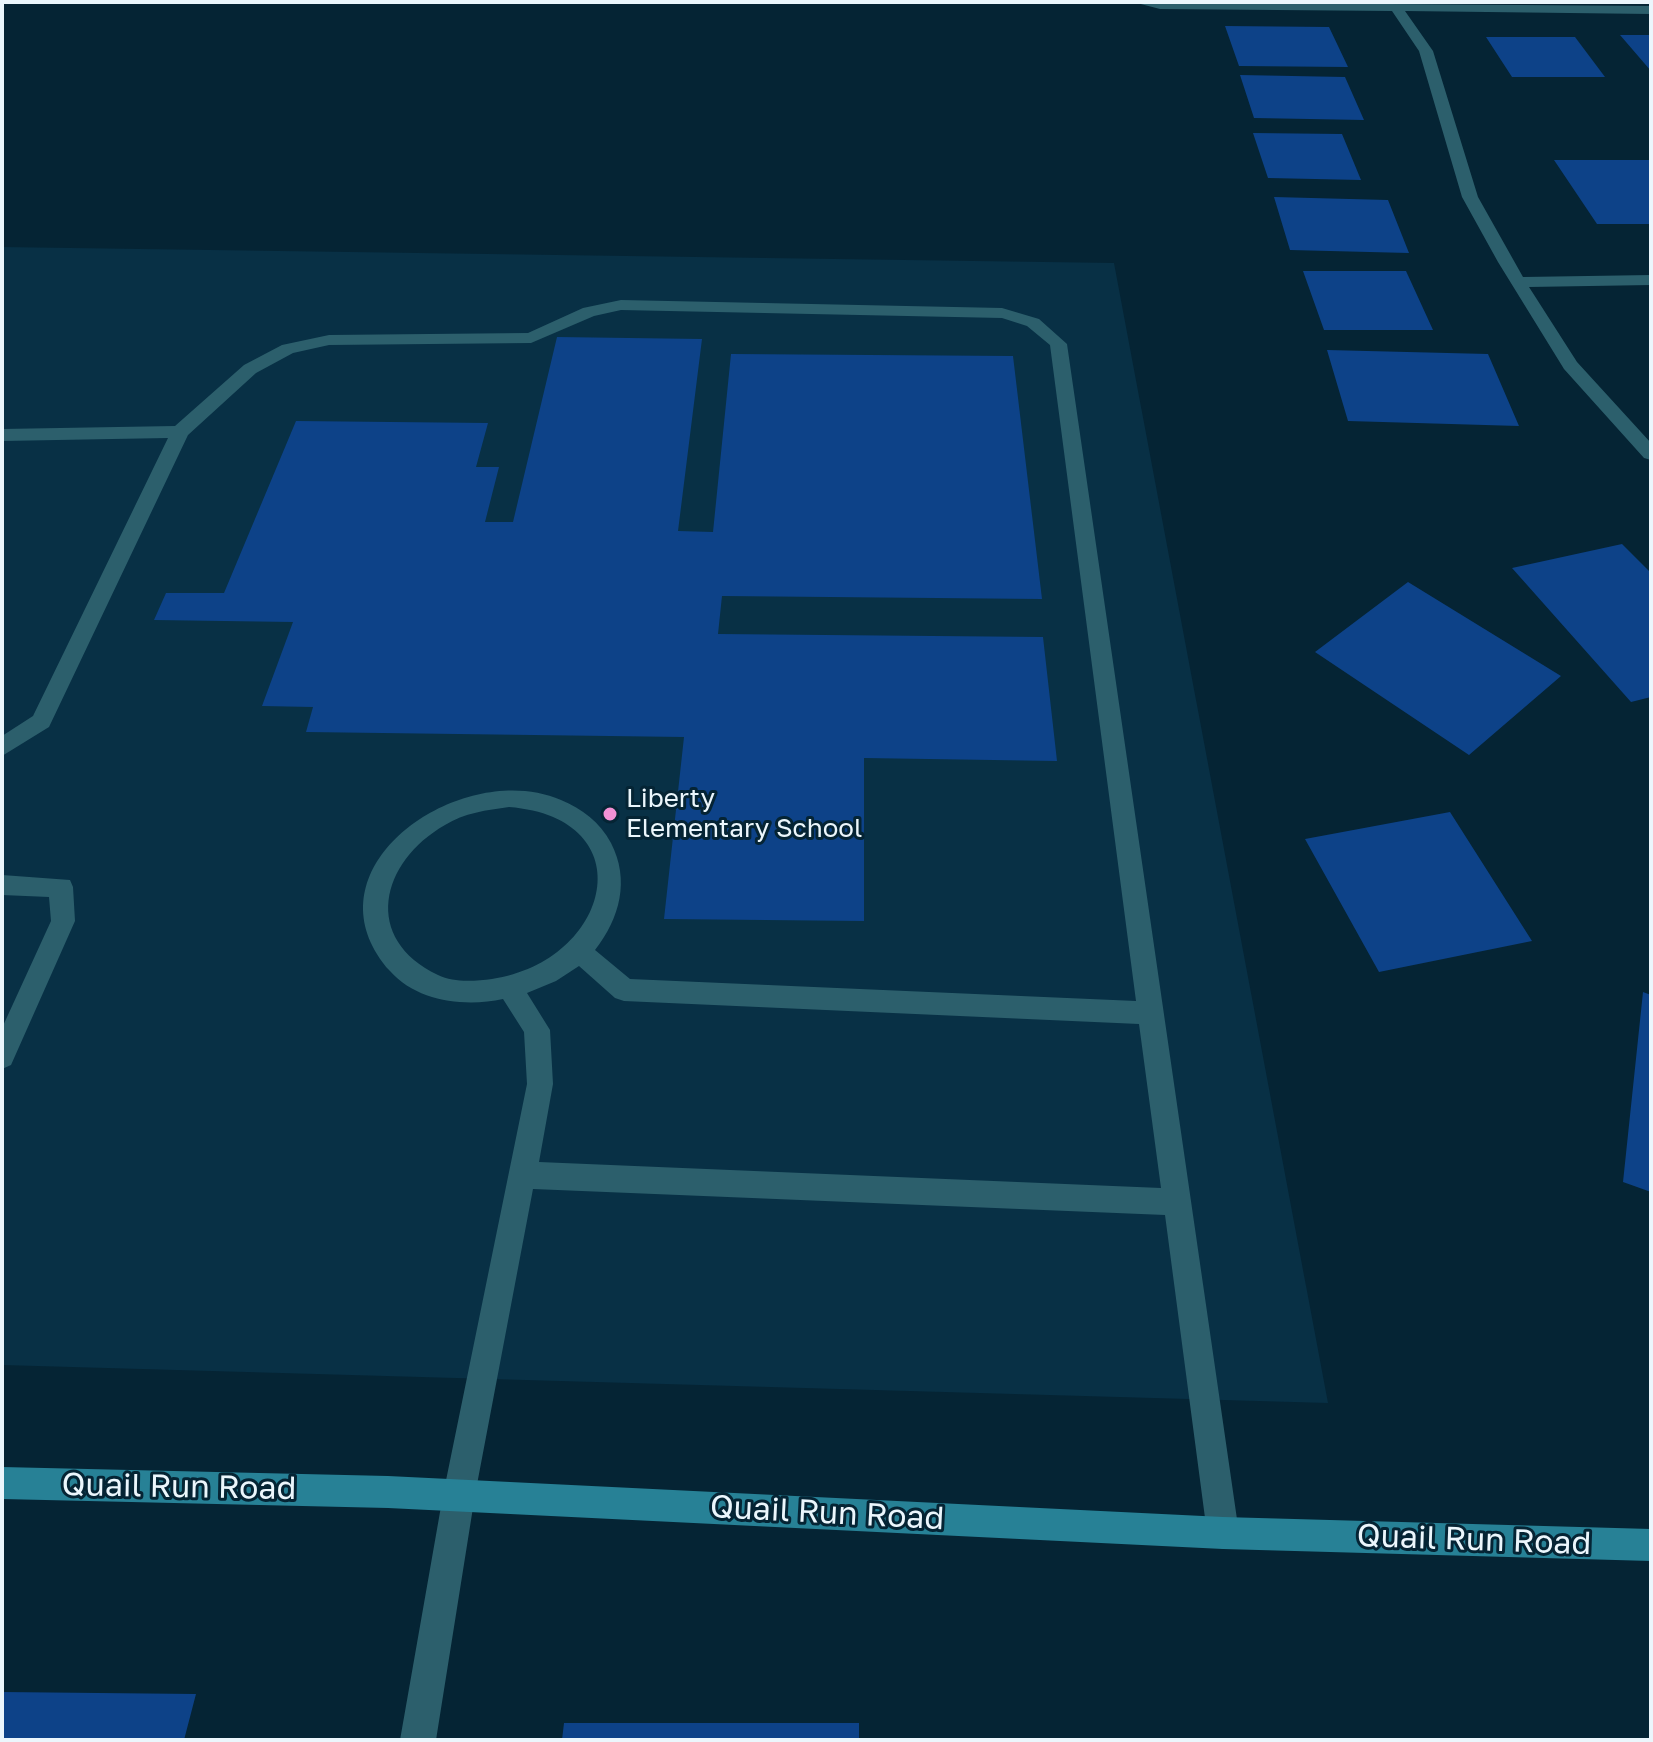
<!DOCTYPE html>
<html>
<head>
<meta charset="utf-8">
<style>
  body { margin:0 }
  #map { position:relative; width:1653px; height:1742px; overflow:hidden; background:#052434; font-family:"Golos Text",sans-serif }
  canvas { display:block }
  .frame { position:absolute; inset:0; border:4px solid #ebf6fc; pointer-events:none }
</style>
</head>
<body>
<div id="map">
<canvas width="1653" height="1742"></canvas>
<div class="frame"></div>
</div>
<script>
const ctx = document.querySelector('canvas').getContext('2d');
ctx.lineJoin = 'round';
function fill(path, color) {
  ctx.fillStyle = color;
  ctx.fill(path, 'evenodd');
}
function stroke(path, color, width, dash) {
  ctx.strokeStyle = color;
  ctx.lineWidth = width;
  ctx.lineCap = dash ? 'butt' : 'round';
  ctx.setLineDash(dash || []);
  ctx.stroke(path);
}
function label(font, color, halo, rows, align = 'center') {
  ctx.font = font + ' "Golos Text",sans-serif';
  ctx.lineWidth = 6;
  ctx.setLineDash([]);
  ctx.textBaseline = 'middle';
  ctx.strokeStyle = halo;
  ctx.fillStyle = color;
  for (const [text, x, y, turn = 0] of rows) {
    ctx.save();
    ctx.translate(x, y);
    ctx.rotate((+turn || 0) * Math.PI / 180);
    ctx.textAlign = isNaN(turn) ? turn : align;
    if (halo) ctx.strokeText(text, 0, 0);
    ctx.fillText(text, 0, 0);
    ctx.restore();
  }
}
const built = new Path2D(`
  M2 247 1114 263 1328 1403 2 1365Z`);
const building = new Path2D(`
  M1225 26 1329 27 1348 67 1239 66Z
  M1620 35H1651V71Z
  M1486 37H1575L1605 77H1512Z
  M1240 75 1345 77 1364 120 1254 118Z
  M1253 133 1342 134 1361 180 1268 178Z
  M1554 160H1651V224H1597Z
  M1274 197 1388 200 1409 253 1290 250Z
  M1303 271H1406L1433 330H1324Z
  M557 337 702 339 678 531 713 532 731 354 1013 356 1042 599 722 596 718 634 1043 637 1057 761 864 758V921L664 919 684 737 306 732 313 707 262 706 293 622 154 620 166 593H224L296 421 488 423 476 467H499L485 522H513Z
  M1327 350 1488 354 1519 426 1348 421Z
  M1622 544 1651 573V697L1631 702 1512 568Z
  M1408 582 1561 676 1469 755 1315 652Z
  M1450 812 1532 941 1379 972 1305 839Z
  M1643 992 1651 995V1192L1623 1182Z
  M2 1692 196 1694 184 1740H2Z
  M564 1723H859V1740H562Z`);
const lane = new Path2D(`
  M621 300 1002 308 1039 319 1067 344 1239 1533 1235 1545 1223 1549 1211 1545 1207 1533 1165 1215 533 1189 475 1495 470 1506 459 1511 448 1506 443 1495 527 1084 524 1032 503 999C466 1007 417 1002 390 971 299 868 462 757 561 800 582 809 600 822 611 843 630 880 620 918 595 950L630 979 1136 1001 1050 345 1027 326 1002 318 621 310 594 316 531 343 329 345 293 353 256 373 188 435 49 727 2 756V736L33 716 168 438 2 441V429L175 426 244 365 282 345 329 335 528 333 583 308ZM509 807C646 818 612 961 492 979 475 981 454 983 438 975 362 939 380 862 445 825 464 813 487 810 509 807ZM579 966 615 998 624 1001 1139 1024 1161 1188 539 1162 553 1084 550 1030 527 993 556 981Z
  M2 875 70 880 73 887 75 921 11 1065 2 1069V1028L51 921 49 897 2 895Z`);
const street = new Path2D(`
  M1133 2 1651 6V14L1405 11 1433 51 1478 197 1523 277 1651 275V285L1529 287 1577 362 1651 443V460L1644 458 1564 369 1498 262 1462 197 1419 51 1392 11 1160 9Z
  M459 1479 470 1484 475 1495 436 1740H400L443 1495 448 1484Z`);
const secondary = new Path2D(`
  M2 1467 388 1476 1223 1517 1651 1529V1561L1223 1549 388 1508 2 1499Z`);
const markers = [
  [610,814,8,"#f391d5"]
];
const poiNames = [
  ["Liberty",626,799],
  ["Elementary School",626,829]
];
const nearStreetnames = [
  ["Quail Run Road",179,1487,1],
  ["Quail Run Road",827,1513,3],
  ["Quail Run Road",1474,1540,2]
];
fill(built, '#083045');
fill(building, '#0d4288');
fill(lane, '#2c5f6c');
fill(street, '#2c5f6c');
fill(secondary, '#278196');
for (const [x, y, r, color] of markers) {
  const dot = new Path2D();
  dot.arc(x, y, r, 0, 2 * Math.PI);
  ctx.fillStyle = color;
  ctx.fill(dot);
  stroke(dot, '#052434', 3);
}
label('26px', '#ebf6fc', '#052434', poiNames, 'left');
label('32px', '#ebf6fc', '#052434', nearStreetnames);
</script>
</body>
</html>
